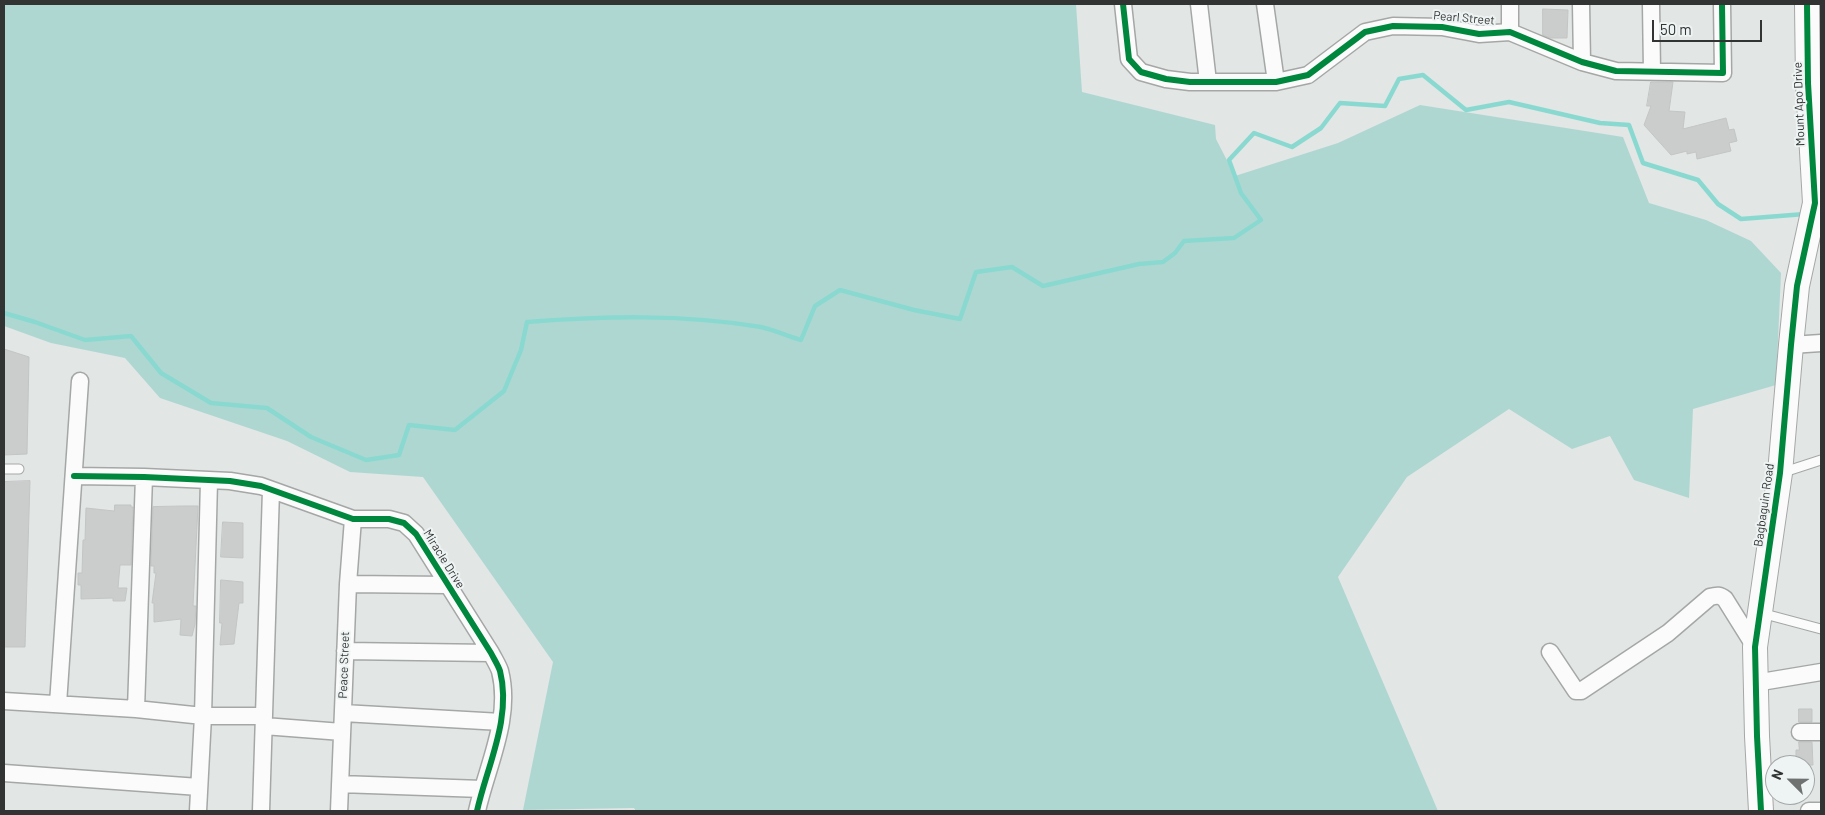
<!DOCTYPE html>
<html>
<head>
<meta charset="utf-8">
<style>
  body { margin:0 }
  #map { position:relative; width:1825px; height:815px; overflow:hidden; background:#e2e6e5; font-family:Barlow,sans-serif }
  canvas { display:block }
  .frame { position:absolute; inset:0; border:5px solid #323434; pointer-events:none }
  .north { position:absolute; left:1765px; top:755px; width:50px; height:50px; box-sizing:border-box; background:#eef4f3; border:1px solid #a3a7a7; border-radius:50%; rotate:293deg; font-size:14px; font-weight:700; line-height:20px; text-align:center; color:#323434 }
  .north::after { content:''; display:block; margin:auto; width:18px; height:22px; background:#707272; clip-path:polygon(50% 0,100% 100%,50% 72%,0 100%) }
  .scale { position:absolute; left:1652px; top:20px; width:110px; height:22px; box-sizing:border-box; border:2px solid #323434; border-top:0; padding-left:6px; font-size:15px; line-height:18px; white-space:nowrap; color:#323434; -webkit-text-stroke:4px #eef4f3; paint-order:stroke }
</style>
</head>
<body>
<div id="map">
<canvas width="1825" height="815"></canvas>
<div class="frame"></div>
<div class="north">N</div>
<div class="scale">50 m</div>
</div>
<script>
const ctx = document.querySelector('canvas').getContext('2d');
ctx.lineJoin = 'round';
function fill(path, color) {
  ctx.fillStyle = color;
  ctx.fill(path, 'evenodd');
}
function stroke(path, color, width, dash) {
  ctx.strokeStyle = color;
  ctx.lineWidth = width;
  ctx.lineCap = dash ? 'butt' : 'round';
  ctx.setLineDash(dash || []);
  ctx.stroke(path);
}
function label(font, color, halo, rows, align = 'center') {
  ctx.font = font + ' Barlow,sans-serif';
  ctx.lineWidth = 4;
  ctx.setLineDash([]);
  ctx.textBaseline = 'middle';
  ctx.strokeStyle = halo;
  ctx.fillStyle = color;
  for (const [text, x, y, turn = 0] of rows) {
    ctx.save();
    ctx.translate(x, y);
    ctx.rotate((+turn || 0) * Math.PI / 180);
    ctx.textAlign = isNaN(turn) ? turn : align;
    if (halo) ctx.strokeText(text, 0, 0);
    ctx.fillText(text, 0, 0);
    ctx.restore();
  }
}
const green = new Path2D(`
  M4 4H1076L1082 92 1215 125 1216 139 1235 176 1338 143 1420 105 1623 137 1649 203 1706 220 1751 241 1781 273 1776 385 1693 409 1689 498 1634 480 1610 436 1572 449 1509 409 1407 477 1338 577 1438 811H636L634 808 523 810 553 662 423 477 350 472 287 441 160 398 125 358 51 343 4 326Z`);
const stream = new Path2D(`
  M4 313 35 322 85 340 131 336 161 373 211 403 267 408 311 437 366 460 399 455 409 425 455 430 504 391 521 350 527 322C605 316 683 314 761 327 774 330 788 336 801 340L815 306 840 290 914 310 960 319 976 272 1012 267 1043 286 1139 264 1163 262 1175 253 1184 241 1234 238 1261 220 1241 193 1229 160 1254 133 1292 147 1321 128 1340 103 1385 106 1399 79 1423 75 1466 110 1509 102 1600 123 1629 125 1643 163 1698 180 1718 204 1741 219 1805 214`);
const building = new Path2D(`
  M1543 9 1568 10 1567 38H1550L1543 35Z
  M1651 82H1673L1669 111 1685 112 1683 129 1726 118 1729 130 1734 129 1737 141 1729 143 1731 151 1697 159 1696 152 1687 154V151L1671 155 1644 125 1651 106H1647Z
  M4 349 29 357 27 454 4 455Z
  M30 481 25 647H4V482Z
  M115 505H131V507H133L131 565H120L118 588H127L125 601H113V598L81 599V585H78V573H82L83 540H85L86 508 114 511Z
  M183 506H198L193 606H196L195 624 192 636 180 635 181 619 154 622V603H152L156 573H154V566H151L153 507Z
  M223 522 243 523V558L221 557Z
  M221 580 243 582V603H239L234 644 220 645 222 623H220Z
  M1799 709H1812V722H1799Z
  M1799 742H1812L1813 765H1796V750H1799Z`);
const lane = new Path2D(`
  M4 469H19
  M1781 473 1821 460
  M1761 613 1821 629`);
const street = new Path2D(`
  M1123 4 1129 59 1141 72 1166 79 1190 82H1276L1308 75 1365 32 1393 26 1442 27 1479 34 1510 32 1582 62 1616 71 1723 73 1722 4
  M1199 4 1208 82
  M1265 4 1276 82
  M1510 4V32
  M1581 4 1582 62
  M1651 4 1652 71
  M1791 345 1821 343
  M74 476 144 477 230 481 261 486 353 519H389L404 523 416 534 491 653C494 659 498 665 500 671 512 718 487 766 477 811
  M348 584 447 585
  M345 651 491 653
  M1550 652 1576 691H1581L1668 633 1710 597C1717 595 1720 595 1725 599L1755 647
  M1755 683 1821 672
  M4 701 136 709 203 716H264
  M58 704 80 381
  M136 709 144 477
  M343 713 501 722
  M264 726 342 732
  M1800 732H1821
  M4 773 199 787
  M340 784 482 789
  M198 811 203 716 209 481
  M261 811 271 490
  M339 811 348 584 353 519
  M1809 811H1821`);
const secondary = new Path2D(`
  M1761 811 1757 736 1755 647 1780 473 1791 345 1797 286 1815 203 1808 83 1807 4`);
const cycleway = new Path2D(`
  M1123 4 1129 59 1141 72 1166 79 1190 82H1276L1308 75 1365 32 1393 26 1442 27 1479 34 1510 32 1582 62 1616 71 1723 73 1722 4
  M74 476 144 477 230 481 261 486 353 519H389L404 523 416 534 491 653C494 659 498 665 500 671 512 718 487 766 477 811
  M1761 811 1757 736 1755 647 1780 473 1791 345 1797 286 1815 203 1808 83 1807 4`);
const streetNames = [
  ["Pearl Street",1464,18,5],
  ["Mount Apo Drive",1799,104,-92],
  ["Bagbaguin Road",1764,505,-82],
  ["Miracle Drive",444,559,58],
  ["Peace Street",344,665,-88]
];
fill(green, '#afd7d2');
stroke(stream, '#8ad9d1', 4.5);
fill(building, '#cacdcc');
stroke(building, '#c3c5c5', 1);
stroke(lane, '#a5a7a7', 11);
stroke(street, '#a5a7a7', 19);
stroke(secondary, '#a5a7a7', 26);
stroke(lane, '#fbfbfb', 9);
stroke(street, '#fbfbfb', 16);
stroke(secondary, '#fbfbfb', 24);
stroke(cycleway, '#00873e', 6);
label('12px', '#323434', '#eef4f3', streetNames);
</script>
</body>
</html>
